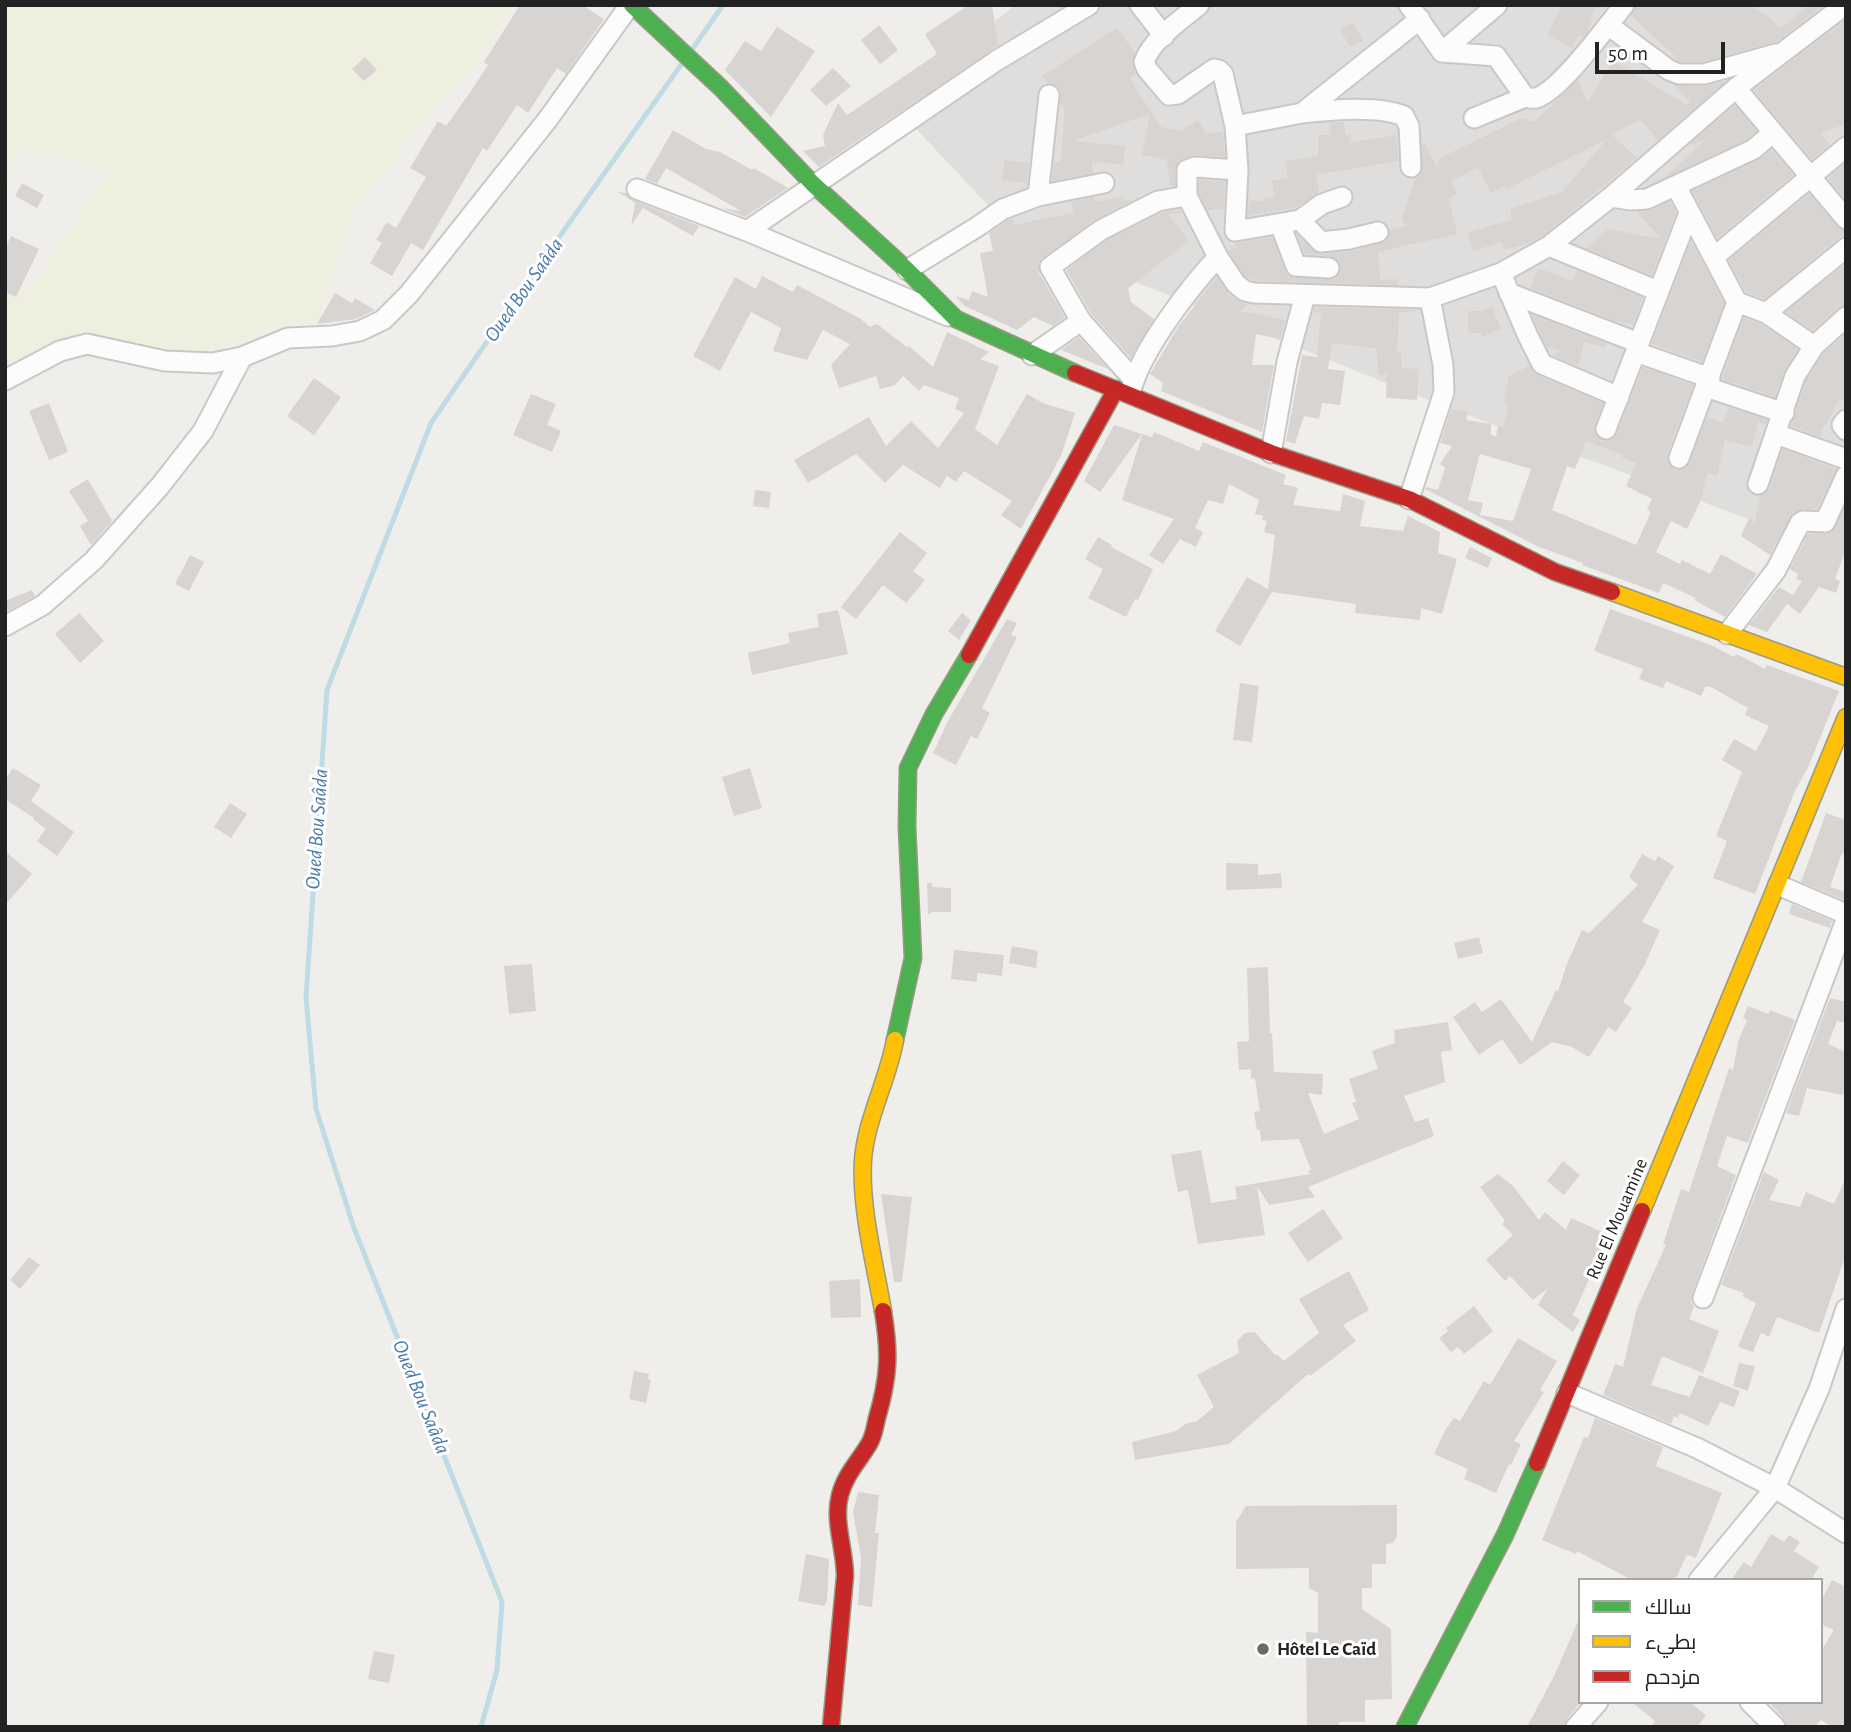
<!DOCTYPE html>
<html>
<head>
<meta charset="utf-8">
<style>
  body { margin:0 }
  #map { position:relative; width:1851px; height:1732px; overflow:hidden; background:#f0eeeb; font-family:"Alegreya Sans",Cairo,sans-serif }
  canvas { display:block }
  .frame { position:absolute; inset:0; border:7px solid #222; pointer-events:none }
  .legend { position:absolute; left:1578px; top:1578px; width:245px; height:126px; box-sizing:border-box; background:#fff; border:2px solid #a7a7a7; margin:0; padding:9px 12px; list-style:none; font-size:21px; color:#222 }
  .legend li { display:flex; align-items:center; gap:14px; height:35px }
  .legend b { width:35px; border:2px solid #a7a7a7 }
  .scale { position:absolute; left:1595px; top:42px; width:130px; height:32px; box-sizing:border-box; border:4px solid #222; border-top:0; padding-left:9px; font-size:21px; line-height:24px; white-space:nowrap; color:#222; -webkit-text-stroke:5px #fff; paint-order:stroke }
</style>
</head>
<body>
<div id="map">
<canvas width="1851" height="1732"></canvas>
<div class="frame"></div>
<ul class="legend">
<li><b style="height:9px;background:#4caf50"></b>سالك</li>
<li><b style="height:9px;background:#ffc107"></b>بطيء</li>
<li><b style="height:9px;background:#c62828"></b>مزدحم</li>
</ul>
<div class="scale">50 m</div>
</div>
<script>
const ctx = document.querySelector('canvas').getContext('2d');
ctx.lineJoin = 'round';
function fill(path, color) {
  ctx.fillStyle = color;
  ctx.fill(path, 'evenodd');
}
function stroke(path, color, width, dash) {
  ctx.strokeStyle = color;
  ctx.lineWidth = width;
  ctx.lineCap = dash ? 'butt' : 'round';
  ctx.setLineDash(dash || []);
  ctx.stroke(path);
}
function label(font, color, halo, rows, align = 'center') {
  ctx.font = font + ' "Alegreya Sans",sans-serif';
  ctx.lineWidth = 6;
  ctx.setLineDash([]);
  ctx.textBaseline = 'middle';
  ctx.strokeStyle = halo;
  ctx.fillStyle = color;
  for (const [text, x, y, turn = 0] of rows) {
    ctx.save();
    ctx.translate(x, y);
    ctx.rotate((+turn || 0) * Math.PI / 180);
    ctx.textAlign = isNaN(turn) ? turn : align;
    if (halo) ctx.strokeText(text, 0, 0);
    ctx.fillText(text, 0, 0);
    ctx.restore();
  }
}
const residential = new Path2D(`
  M1016 5H1846V555L1438 404 1014 233 889 100Z`);
const farmland = new Path2D(`
  M5 5H511L475 64 444 96 355 208 318 320 276 326 230 345 188 355 74 338 5 365V297L34 284 108 171 19 147 5 192Z`);
const stream = new Path2D(`
  M691 51 723 5
  M481 1727 497 1670 502 1602 354 1228 316 1109 306 997 327 690 431 423 536 270 683 62`);
const building = new Path2D(`
  M520 5H582L604 19 566 74 557 68 528 113 517 105 487 151 483 148 423 250 411 243 392 276 370 263 382 243 376 240 387 222 396 228 426 177 410 168 438 121 446 126 471 91 488 65 484 62Z
  M969 5H992L998 45 819 167 803 151 825 146 823 135 838 103 847 115 937 54 925 34Z
  M1563 5H1597L1590 17 1593 19 1587 33 1583 37 1579 35 1572 48 1547 35Z
  M1636 5H1750L1769 17 1780 29 1809 5H1824L1776 42 1702 62H1681L1668 54 1678 59 1631 15Z
  M1846 20V124L1820 133 1830 144 1812 159 1754 90Z
  M1353 22 1363 41 1350 47 1340 29Z
  M879 25 898 50 880 64 861 40Z
  M777 27 815 51 771 117 725 70 745 41 761 51Z
  M1117 28 1135 53 1132 62 1136 74 1129 78 1161 127 1180 131 1198 120 1206 134 1223 131 1225 157 1195 155 1182 159 1175 169V186H1170L1167 160 1142 155 1150 114 1072 141 1125 146 1123 165 1092 161 1093 173 1052 181 1054 163 1061 161 1065 109 1060 103V89L1056 85 1047 83 1042 76Z
  M365 57 377 70 364 81 352 69Z
  M1613 61 1687 105 1690 101 1674 85 1704 86 1726 81 1658 140 1641 120 1611 134 1637 158 1542 236 1529 243 1504 250 1502 242 1473 251 1468 232 1512 220 1510 209 1562 192 1606 140 1506 189 1505 186 1491 193 1478 168 1451 181 1457 194 1449 198 1457 234 1378 252 1380 280 1397 279 1398 285 1256 281 1245 276 1228 250 1236 248 1235 243 1272 237 1285 270 1289 276 1334 279 1340 274V262L1330 256 1305 254 1297 235 1313 251 1322 254 1352 251 1386 241 1390 230 1406 226 1402 219 1415 178 1422 172V145L1425 144 1437 167 1440 158 1522 118 1534 122 1578 80 1588 102Z
  M833 68 851 86 826 106 810 90Z
  M1735 105 1756 131 1747 139 1664 178 1705 140 1689 145Z
  M1344 122 1345 135H1350V143L1397 135 1398 161 1316 175 1319 192 1295 208 1248 216 1249 200 1264 202V198L1275 197 1272 181 1288 178 1285 161 1318 156V135H1330L1329 123Z
  M673 130 706 149 720 152 752 170 754 168 788 188 745 217 722 208 741 211 666 168 657 184 645 179Z
  M1772 150 1793 175 1717 238 1693 191 1759 160Z
  M1005 160 1029 163 1027 183 1002 180Z
  M1846 163V200L1828 178Z
  M1199 180 1225 181 1224 209 1208 210 1199 193Z
  M22 183 44 195 37 208 15 196Z
  M618 192 626 193 633 200 699 226 693 236 643 208 631 226 635 203Z
  M1809 194 1837 227 1846 231V236L1838 238 1764 299 1746 292 1729 260Z
  M1123 196 1124 201 1135 199 1094 220 1039 261V273L1065 317 1053 326 1034 317 1017 330 965 306 955 296 969 300 972 291 988 297 980 253 993 251 989 233 1008 220 1013 219 1014 225 1073 213 1072 202 1094 197 1095 202Z
  M1670 202 1676 212 1652 275 1586 248 1608 229 1661 239 1637 212 1652 210Z
  M1180 210 1182 213 1168 214 1189 241 1128 288 1131 302 1154 319 1131 358 1091 314 1066 270 1107 240 1162 213Z
  M11 236 39 249 16 297 5 292V249Z
  M1691 241 1724 303 1702 362 1652 344Z
  M1846 264V305L1838 308 1813 330 1786 312Z
  M1538 268 1572 281 1577 271 1643 298 1633 325 1613 320 1531 288Z
  M762 276 793 292 797 285 861 319 870 327 877 324 908 348 909 346 933 367 947 332 989 352 980 359 999 366 975 429 997 445 1027 394 1043 403 1075 413 1061 456 1021 529 1001 515 1012 501 964 471 956 482 947 476 940 488 903 465 885 483 856 454 808 483 794 460 869 417 886 446 911 421 938 448 964 413 955 409 959 398 924 385 919 391 903 376 895 385 880 389 876 376 839 388 831 365 850 344 823 330 807 360 773 351 781 328 751 312 720 371 693 356 735 277 756 289Z
  M1217 277 1228 294 1238 301 1248 304 1240 311 1285 320 1280 339 1256 334 1252 365H1274L1262 432 1161 391 1163 383 1150 374 1178 327Z
  M335 293 352 303 355 298 375 310 356 319 317 324Z
  M1314 307 1420 310 1399 313 1397 353H1401L1402 368 1419 369 1417 400 1386 398 1387 374 1379 375 1376 348 1332 343 1328 369 1345 371 1340 405 1322 403 1319 419 1304 416 1295 444 1286 441 1302 355 1317 357 1321 313 1313 312Z
  M1492 307 1501 329 1481 337V333H1468V311H1481Z
  M1532 315 1606 343 1605 347 1584 342 1578 366 1552 355 1562 350 1547 347Z
  M1744 318 1760 324 1797 349 1784 372 1775 397 1722 379Z
  M1846 334V397L1838 401 1826 425H1824L1820 437 1791 426 1806 381 1823 354Z
  M1079 337 1108 369 1061 350Z
  M1529 366 1537 375 1603 403 1594 430 1597 437 1602 441H1609L1617 434 1643 367 1693 385 1667 454 1669 465 1675 470 1686 468 1690 463 1707 417 1723 423 1729 408 1767 420 1766 424 1758 422 1752 447 1725 440 1717 475 1707 473 1701 500 1687 529 1671 521 1656 552 1680 564 1682 560 1710 574 1721 554 1757 574 1725 617 1694 600 1696 598 1663 583 1659 593 1582 565 1583 563 1539 547 1425 489 1426 487 1438 490 1445 468 1440 464 1452 446 1440 443 1451 409 1468 412 1466 420 1491 424V435L1496 436 1498 426 1503 427 1508 409 1504 399 1509 376ZM1586 441 1623 455 1622 458 1637 463 1626 486 1652 499 1647 510 1651 512 1636 545 1552 510 1567 466 1575 469ZM1480 454 1531 469 1513 521 1480 515 1483 503 1468 500Z
  M314 378 341 397 314 435 287 416Z
  M531 394 556 404 547 425 561 431 552 452 513 435Z
  M49 403 68 452 49 460 29 411Z
  M1114 425 1142 434 1100 492 1084 481Z
  M1154 432 1199 451 1203 442 1286 475 1283 484 1298 488 1293 505 1340 511 1343 494 1365 501 1360 526 1403 531 1408 516 1440 532 1438 553 1457 559 1442 614 1421 608 1420 620 1355 613 1356 604 1272 592 1240 646 1215 631 1247 577 1268 589 1275 535 1264 532 1267 521 1262 520 1263 516 1255 514 1259 500 1229 484 1223 504 1208 500 1195 528 1203 532 1196 547 1180 539 1163 564 1149 555 1174 519 1122 500 1142 434 1152 437Z
  M1783 449 1837 469 1817 509H1803L1793 513 1770 555 1741 536 1749 518 1755 522 1760 496 1769 489Z
  M88 479 112 521 91 545 80 526 88 521 69 491Z
  M755 490 771 492 769 508 753 506Z
  M1846 506V549L1835 579 1840 581 1836 593 1819 587 1800 614 1787 604 1767 632 1749 625 1779 587 1793 595 1802 581 1796 579 1798 574 1790 569 1808 534H1824L1832 532Z
  M900 532 927 553 913 571 925 580 906 603 883 585 856 619 841 607Z
  M1098 537 1112 545 1111 547 1153 569 1138 600 1135 599 1126 617 1088 598 1103 569 1085 559Z
  M1470 547 1492 558 1488 568 1465 558Z
  M190 555 204 562 189 591 175 584Z
  M32 590 35 596 5 612V601Z
  M1610 609 1711 645 1734 657 1736 654 1743 657 1765 669 1767 665 1839 691 1809 765 1794 793 1755 894 1713 878 1727 841 1716 836 1742 772 1722 760 1734 739 1756 751 1769 726 1745 715 1748 708 1711 687 1706 686 1701 696 1666 681 1663 688 1639 679 1643 669 1594 651Z
  M838 610 848 654 752 675 748 653 790 643 788 633 819 627 817 614Z
  M79 613 104 641 80 663 55 634Z
  M962 613 971 620 959 640 948 631Z
  M1007 619 1017 623 1011 635 1017 637 982 708 990 713 977 739 971 736 956 765 933 753 948 721Z
  M1240 683 1259 686 1252 742 1233 740Z
  M13 768 41 785 31 801 74 832 57 856 37 841 46 829 33 819 34 818 5 799V780Z
  M750 768 762 808 734 816 722 777Z
  M230 803 247 814 231 838 214 827Z
  M1826 813 1846 820V854L1842 853 1830 887 1846 892V901L1801 882Z
  M5 851 32 874 5 905Z
  M1642 854 1655 861 1658 856 1674 866 1642 922 1660 930 1644 966 1623 1002 1632 1008 1616 1032 1608 1027 1589 1057 1572 1047 1552 1042 1520 1065 1502 1039 1479 1055 1453 1017 1475 1002 1482 1012 1501 999 1532 1042 1556 990 1558 991 1567 964 1582 930 1589 933 1638 885 1629 877Z
  M1226 863 1258 864V875L1281 873 1282 888 1226 890Z
  M927 883H932V887L951 888V912H931V914H928Z
  M1792 904 1832 921 1830 928 1789 914Z
  M1479 937 1483 953 1458 959 1454 943Z
  M1012 946 1038 951 1036 968 1009 963Z
  M954 950 1004 955 1002 976 977 973V982L951 979Z
  M532 964 536 1011 509 1014 504 966Z
  M1268 967 1270 1033H1272L1274 1072 1323 1074 1322 1095 1308 1093 1324 1134 1359 1119 1352 1103 1356 1102 1349 1079 1378 1069 1372 1051 1395 1043 1394 1030 1448 1022 1452 1050 1441 1052 1445 1082 1404 1096 1415 1122 1428 1118 1434 1136 1308 1187 1315 1197 1269 1205 1257 1186 1265 1235 1198 1244 1188 1190 1178 1192 1171 1155 1201 1150 1211 1203 1237 1199 1235 1187 1310 1174 1308 1171 1311 1170 1299 1139 1261 1141 1260 1130H1257L1254 1112 1260 1111 1255 1078 1251 1079V1069L1239 1070 1237 1042 1249 1041 1247 968Z
  M1830 998 1846 1002V1023L1837 1021 1828 1044 1846 1052V1082L1843 1095 1807 1088 1799 1116 1786 1113Z
  M1748 1006 1768 1014 1770 1010 1795 1020 1748 1143 1727 1136 1717 1166 1736 1175 1692 1294 1691 1301 1694 1307 1689 1319 1719 1331 1703 1373 1662 1356 1651 1385 1690 1397 1699 1375 1740 1391 1734 1407 1720 1402 1708 1426 1680 1413 1678 1418 1674 1416 1671 1424 1603 1395 1615 1364 1623 1367 1637 1308 1666 1245 1663 1244 1681 1189 1689 1192 1729 1068 1733 1070 1738 1042 1747 1020 1743 1018Z
  M1563 1161 1580 1175 1564 1195 1547 1181Z
  M1764 1172 1779 1180 1769 1200 1800 1207 1806 1192 1834 1204 1846 1177V1254L1819 1333 1777 1317 1769 1337 1761 1333 1753 1352 1738 1347 1756 1303 1742 1296 1744 1293 1721 1285Z
  M1498 1174 1513 1186 1539 1220 1545 1212 1566 1230 1571 1218 1609 1235 1573 1315 1580 1320 1573 1332 1538 1305 1548 1288 1533 1300 1510 1276 1505 1281 1486 1260 1513 1235 1502 1224 1505 1221 1480 1187Z
  M881 1194 912 1197 902 1282H894Z
  M1323 1209 1343 1238 1308 1262 1288 1233Z
  M29 1257 40 1265 20 1289 10 1280Z
  M1349 1271 1369 1310 1343 1325 1356 1341 1310 1376 1308 1374 1229 1444 1135 1460 1132 1442 1176 1431 1185 1424 1197 1421 1214 1407 1197 1375 1239 1353 1237 1341 1245 1333 1255 1332 1275 1355H1278L1284 1361 1319 1333 1299 1299Z
  M860 1279 861 1317 831 1318 829 1281Z
  M1474 1306 1493 1331 1464 1354 1458 1347 1451 1352 1439 1338 1448 1331 1446 1328Z
  M1518 1338 1557 1361 1540 1390 1544 1392 1514 1441 1521 1444 1511 1465 1509 1464 1496 1493 1464 1479 1468 1469 1434 1454 1446 1429 1454 1418 1460 1421 1484 1381 1490 1385Z
  M1739 1363 1755 1366 1748 1391 1733 1386Z
  M634 1371 649 1374 648 1379 651 1380 646 1403 629 1399Z
  M1595 1418 1663 1447 1656 1466 1722 1493 1696 1558 1687 1555 1675 1580H1632L1577 1551 1576 1554 1542 1540 1584 1437 1588 1438Z
  M858 1492 879 1495 875 1533H879L872 1607 858 1605 861 1558 853 1512Z
  M1397 1505V1537L1393 1543 1386 1544V1564H1372V1588H1362V1609L1391 1629 1392 1699 1365 1700V1722H1339V1727H1307L1306 1632 1318 1633V1593L1309 1588V1568L1236 1569V1522L1246 1506Z
  M1771 1534 1784 1542 1789 1535 1800 1542 1794 1551 1819 1567 1811 1580H1731L1744 1562 1751 1567Z
  M806 1554 829 1559 827 1601 824 1606 798 1601Z
  M1832 1580 1846 1587V1727H1833L1821 1720 1814 1727H1787L1784 1719 1769 1702H1821V1651L1834 1630 1821 1624V1601Z
  M1580 1617 1581 1702 1567 1719 1564 1727H1527L1554 1676Z
  M374 1651 395 1655 389 1683 368 1679Z
  M1632 1702H1689L1706 1715 1697 1727H1651L1655 1721Z`);
const street = new Path2D(`
  M1140 5 1164 36
  M1199 5C1181 20 1152 39 1144 62L1147 69 1169 95 1178 94 1214 69 1219 70 1223 74 1235 126 1238 170 1195 167 1187 170V196L1218 257 1236 284 1245 291 1254 293 1430 298 1501 273 1549 246 1611 197 1736 88 1845 5
  M1409 5 1442 52 1496 56 1525 97C1529 98 1532 99 1536 98 1560 91 1607 26 1624 5
  M1608 25 1669 70 1679 74H1704L1776 54
  M1442 52 1497 5
  M1736 88 1846 219
  M1302 113C1331 110 1377 105 1404 116L1409 126 1411 167
  M1474 118 1525 97
  M1235 126 1302 113 1420 19
  M1238 170 1235 231 1300 220 1322 204 1342 197
  M1676 186 1737 302 1766 313 1814 346
  M637 189 747 231 948 316
  M1038 196 1049 95
  M1611 197 1631 200 1647 199 1754 149 1772 133
  M1300 220 1321 242 1349 239 1378 232
  M1280 224 1296 266 1329 268
  M747 231 996 61 1089 5
  M1549 246 1658 291
  M1714 257 1846 147
  M907 270 977 227 1003 209 1038 196 1104 183
  M1501 273 1527 334 1542 364 1619 397
  M1509 293 1639 343
  M1766 313 1846 248
  M1636 352 1710 378
  M1032 355 1081 321
  M5 380 60 351 87 344 165 361 213 363 242 357 288 338 332 336 360 331 383 320 409 294 548 119 630 5
  M1134 380 1081 321 1050 267 1101 230 1158 201 1187 196
  M1706 387 1784 413
  M1131 390C1142 349 1189 288 1218 257
  M1846 420 1842 425 1846 430
  M1606 429 1689 213
  M1776 434 1846 459
  M1271 453 1287 362 1305 295
  M1679 458 1737 302
  M1758 484 1795 376 1814 346 1846 317
  M1409 499 1444 392 1443 365 1430 298
  M5 626 43 605 94 560 160 486 203 431 242 357
  M1727 634 1776 570 1800 523 1803 521 1825 522 1846 476
  M1778 885 1846 914
  M1703 1298 1846 920
  M1567 1393 1697 1448 1775 1488 1846 1533
  M1699 1580 1775 1488 1819 1389 1846 1309
  M1750 1702 1775 1727
  M1576 1727 1598 1702`);
const fast = new Path2D(`
  M632 5 721 88 813 184 907 270 956 319 1075 373
  M895 1040 913 958 907 827 908 768 934 714 969 655
  M1405 1727 1505 1535 1537 1463`);
const slow = new Path2D(`
  M1612 592 1846 677
  M1642 1211 1846 717
  M883 1311C875 1264 860 1208 863 1160 866 1119 888 1080 895 1040`);
const jam = new Path2D(`
  M1075 373 1271 453 1409 499 1555 572 1612 592
  M969 655 1116 389
  M1537 1463 1642 1211
  M831 1727 845 1576C845 1549 833 1521 840 1495 845 1475 859 1461 869 1444 874 1436 875 1426 877 1418 889 1377 890 1353 883 1311`);
const markers = [
  [1263,1649,7,"#6a6968"]
];
const streetNames = [
  ["Rue El Mouamine",1617,1219,-67]
];
const poiNames = [
  ["Hôtel Le Caïd",1277,1649]
];
const waterNames = [
  ["Oued Bou Saâda",524,290,-55],
  ["Oued Bou Saâda",317,829,-86],
  ["Oued Bou Saâda",421,1397,68]
];
fill(residential, '#dfdedc');
fill(farmland, '#efefdf');
stroke(stream, '#bfdbe3', 5);
fill(building, '#d7d4d2');
stroke(street, '#c9c8c7', 23);
stroke(fast, '#999a82', 19);
stroke(slow, '#999a82', 19);
stroke(jam, '#999a82', 19);
stroke(street, '#fdfcfc', 19);
stroke(fast, '#4caf50', 16);
stroke(slow, '#ffc107', 16);
stroke(jam, '#c62828', 16);
for (const [x, y, r, color] of markers) {
  const dot = new Path2D();
  dot.arc(x, y, r, 0, 2 * Math.PI);
  ctx.fillStyle = color;
  ctx.fill(dot);
  stroke(dot, '#fff', 2.5);
}
label('19px', '#222', '#fff', streetNames);
label('bold 19px', '#222', '#fff', poiNames, 'left');
label('italic 21px', '#4a7aab', '#fff', waterNames);
</script>
</body>
</html>
